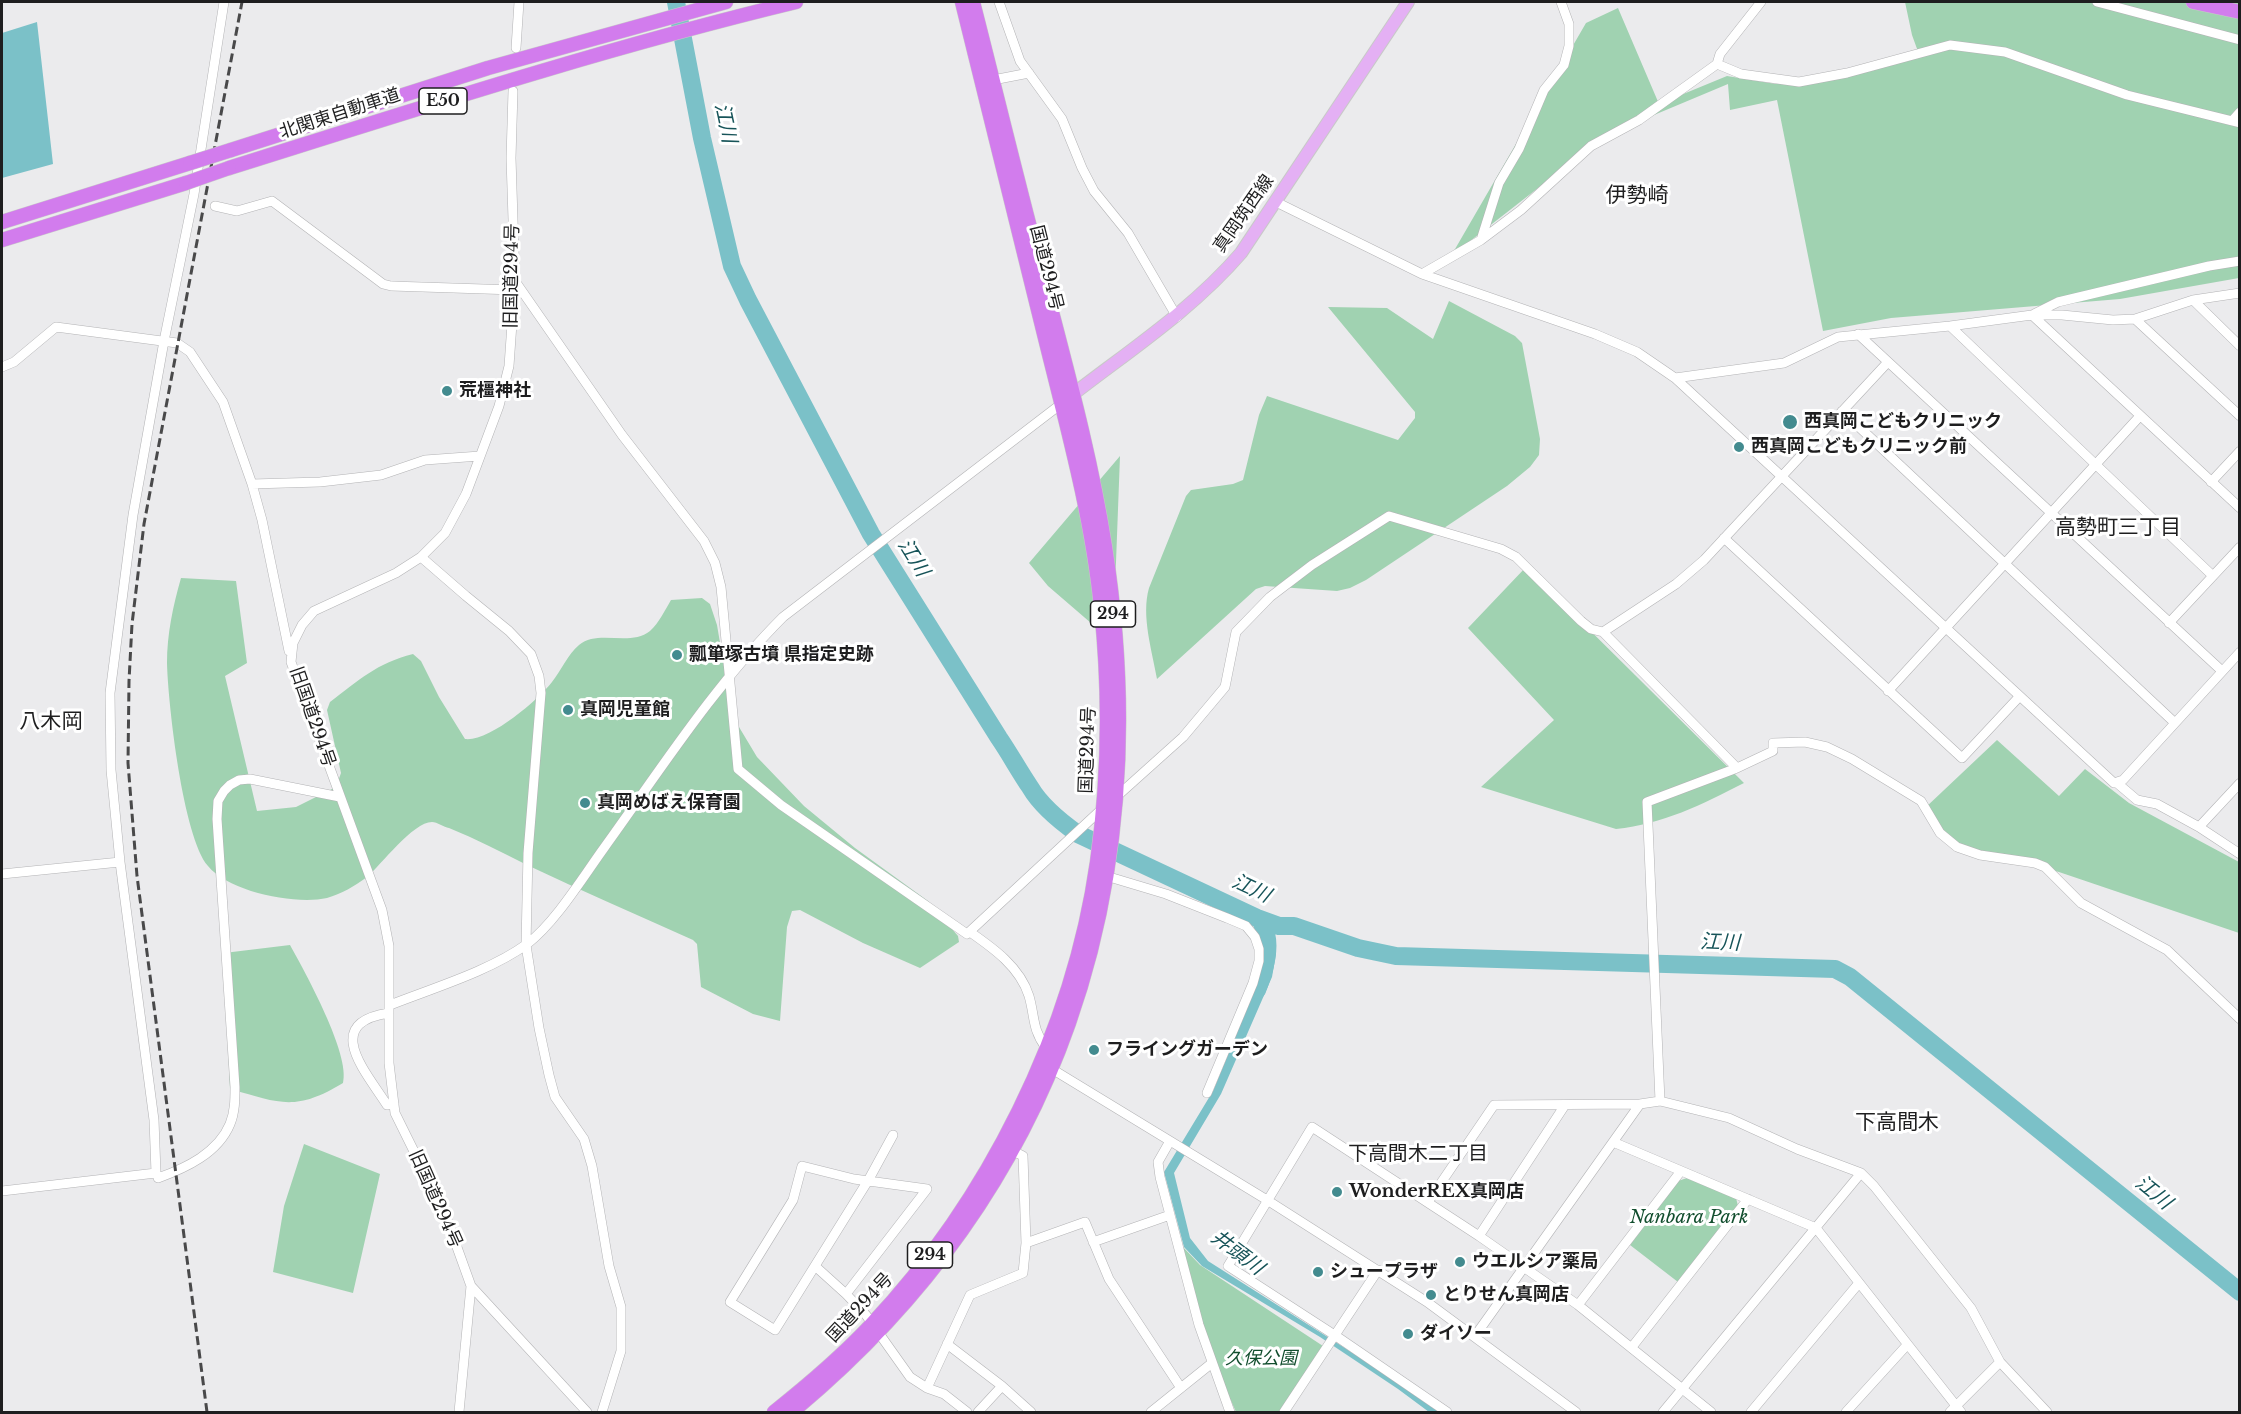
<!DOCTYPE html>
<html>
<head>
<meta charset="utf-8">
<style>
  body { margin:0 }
  #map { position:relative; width:2241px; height:1414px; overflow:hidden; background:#ebebed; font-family:"Libre Baskerville",serif }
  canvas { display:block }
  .frame { position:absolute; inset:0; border:3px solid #1e1e1f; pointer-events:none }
</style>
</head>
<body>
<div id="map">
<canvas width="2241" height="1414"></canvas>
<div class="frame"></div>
</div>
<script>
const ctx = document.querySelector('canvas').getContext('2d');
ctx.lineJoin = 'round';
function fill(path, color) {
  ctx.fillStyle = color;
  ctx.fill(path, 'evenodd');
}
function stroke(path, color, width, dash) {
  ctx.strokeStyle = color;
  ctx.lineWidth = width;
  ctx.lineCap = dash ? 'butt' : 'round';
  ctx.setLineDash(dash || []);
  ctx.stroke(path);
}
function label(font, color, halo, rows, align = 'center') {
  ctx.font = font + ' "Libre Baskerville","Noto Sans JP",serif';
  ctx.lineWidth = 6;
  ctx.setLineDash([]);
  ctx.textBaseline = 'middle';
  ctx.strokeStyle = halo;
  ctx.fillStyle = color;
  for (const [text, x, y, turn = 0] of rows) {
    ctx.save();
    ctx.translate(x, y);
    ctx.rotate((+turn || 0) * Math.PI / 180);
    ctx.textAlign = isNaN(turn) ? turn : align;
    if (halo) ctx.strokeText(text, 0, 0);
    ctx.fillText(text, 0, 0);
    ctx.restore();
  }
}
const green = new Path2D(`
  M1905 2H2239V278L2120 299 1891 318 1823 331 1777 100 1730 110 1728 84 1623 128 1547 181 1451 256 1586 23 1618 8 1659 104 1727 76 1776 84 1920 57 1912 35Z
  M1449 301 1515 336 1522 343 1540 439 1539 455 1530 467 1507 486 1366 580 1350 588 1337 591 1265 586 1256 589 1157 679C1152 650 1141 616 1149 588L1186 496 1191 490 1233 484 1243 480 1259 415 1267 396 1398 440 1415 418V412L1328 307 1387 308 1433 339Z
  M1120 456 1113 642 1048 586 1029 563Z
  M1526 567 1744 783C1701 805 1663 824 1616 829L1481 787 1554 720 1468 628Z
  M181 578 236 581 247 663 225 676 257 811 296 807 336 787 341 773 327 710 330 702C359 680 377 663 413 654L421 661 439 697 465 739C489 742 537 701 552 682 561 671 568 654 579 645 598 629 630 647 650 631 659 623 665 610 671 600L702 598 710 604 717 625 730 702 739 727 757 757 804 806 855 848 928 901 958 936 959 942 920 968 863 943 800 910 792 911 787 927 780 1021 753 1014 701 987 697 944 693 940C638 915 582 891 527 865 501 852 476 839 449 828 444 827 437 822 432 822 413 822 381 865 367 877 355 886 341 894 327 898 295 905 229 892 208 866 183 837 168 704 167 663 167 634 173 606 181 578Z
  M1997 740 2059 796 2085 769 2129 803 2239 862V933L2059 872 1957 847 1925 808Z
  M290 945C305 972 351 1055 343 1083 295 1112 280 1103 230 1089L224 953Z
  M304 1144 380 1174 353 1293 273 1272 284 1206Z
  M1687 1178 1736 1198 1738 1206 1678 1282 1630 1245 1678 1181Z
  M1182 1246 1200 1265 1323 1346 1280 1412H1236L1197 1324Z`);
const water = new Path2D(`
  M37 22 53 164 2 178V33Z
  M1249 921 1271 929 1276 954 1272 977 1221 1094 1174 1173 1190 1238 1208 1261 1367 1362 1439 1412H1429L1398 1389 1320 1337 1202 1266 1184 1247 1164 1172 1213 1091 1266 962C1267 944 1261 934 1249 921Z`);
const river = new Path2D(`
  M676 2 702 138 732 266 748 300 871 534 999 738C1010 754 1019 771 1030 787 1041 806 1061 822 1078 834L1257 918 1279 926H1294L1358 948 1396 956 1835 969 1850 977 2240 1292
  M1257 990C1264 973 1273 943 1263 927`);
const minor = new Path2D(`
  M999 2 1020 61 1062 119 1082 168 1094 191 1128 233 1177 317
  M2097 2 2240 40
  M516 48 519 2
  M1717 64 1741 74 1799 82 1847 73 1950 45 2005 52 2127 95 2240 123
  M993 80 1029 73
  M2232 121 2240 112
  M1276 202 1422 274 1595 334 1637 352 1675 378 2114 783 2123 780 2240 652
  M215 206 237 211 272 201 371 275 383 284 391 286 515 290
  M1481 240 1499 183 1519 149 1544 90 1564 65 1569 46V24L1561 2
  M1422 274 1481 240 1521 210 1591 146 1639 120 1717 64 1720 54 1761 2
  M515 281 622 435 704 541 715 563 721 587 738 769 781 805 967 934 1104 807
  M2193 300 2240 346
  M2034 314 2058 302 2209 266 2240 261
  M2032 315 2240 508
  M2135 319 2240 416
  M1950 326 2213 576
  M1858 334 2222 671
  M2 367 14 362 56 327 177 343 190 352 223 402 252 484 262 520 289 651
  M1675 378 1784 363 1838 337 1950 326 2032 315H2062L2113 320 2135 319 2193 300 2240 293
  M1842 411 2175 723
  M2211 482 2240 451
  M252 484 320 482 381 475 425 460 480 456
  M1724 538 1962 758 2019 697
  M421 557 466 596 509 631 531 654 539 676 541 693 528 853 526 945 539 1028 549 1075 555 1097 584 1139 592 1166 609 1266 621 1307V1351L602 1412
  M2169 623 2240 547
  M1603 632 1676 584 1704 560 1888 362
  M1888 691 2140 416
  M2117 783 2137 800 2157 804 2199 827 2240 854
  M1115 798 1183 737 1225 687 1236 632 1270 597 1312 565 1389 516 1501 549 1516 557 1581 621 1591 629 1603 632 1737 768
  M2199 827 2240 783
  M2 874 120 862
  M1106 876 1166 894 1227 918 1246 926 1255 937 1259 949V961L1253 983 1207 1093
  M970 932C993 948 1020 967 1029 996 1035 1017 1032 1029 1046 1048
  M390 1005C433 988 490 971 527 944 555 923 583 877 604 848 661 769 714 686 783 617L1061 404
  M389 1013C321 1023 366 1072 387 1105L394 1104
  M1047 1066 1267 1200 1427 1302 1576 1412
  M1660 1101 1647 802 1737 768 1773 751V743L1805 742 1827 747 1852 759 1921 801 1940 833 1957 847 1980 855 2035 863 2045 867 2081 903 2167 950 2240 1019
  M1170 1141 1158 1162 1160 1177 1199 1325 1230 1412
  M1613 1142 1816 1228 1961 1412
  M158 1178C186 1168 218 1153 230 1124 235 1112 235 1099 235 1087L217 819 218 801 224 791 230 785 239 780 250 779 340 797
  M2 1191 156 1173 154 1120 120 862 111 770 110 693 133 515 164 341 194 194 224 2
  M1428 1202 1494 1105 1640 1104 1660 1101 1729 1118 1797 1149 1861 1173 1874 1186 1971 1308 2000 1362 2047 1412
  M1479 1236 1565 1105
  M1093 1242 1170 1215
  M1026 1243 1085 1222 1109 1279 1181 1388
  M815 1266 846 1294 927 1189 854 1179 802 1166 793 1200 730 1302 775 1330 869 1179 893 1135
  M471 1286 587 1412
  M846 1294 866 1315 910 1377 927 1388 944 1394 967 1412
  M1578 1305 1681 1171
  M1475 1336 1640 1104
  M947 1344 1002 1386 1031 1412
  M1632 1347 1748 1199
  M927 1388 970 1295 1023 1273 1026 1243 1023 1156 1013 1151
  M459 1412 471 1286 445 1214 395 1113 389 1063V946L382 910 291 662 293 643 302 625 314 611 396 573 421 557 445 533 466 494 499 406 509 366 515 281 511 158 513 91
  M978 1412 1002 1386
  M1151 1412 1212 1363
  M1284 1412 1378 1270
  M1447 1412 1336 1336 1228 1266 1312 1127 1479 1236 1578 1305 1711 1412
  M1663 1412 1861 1173
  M1751 1412 1859 1283
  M1846 1412 1907 1345
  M1950 1412 2000 1362`);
const major = new Path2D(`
  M1067 399C1127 352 1191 311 1241 253L1408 2`);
const highway = new Path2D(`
  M2193 2 2240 12
  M231 150 488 68 726 2
  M229 168C417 109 605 48 796 2
  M2 222 190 163
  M2 240 186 183
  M774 1412C808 1385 841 1357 871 1325 988 1201 1073 1031 1097 862 1109 777 1110 693 1101 608 1092 517 1067 427 1045 338 1017 226 989 114 962 2
  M792 1412C1060 1190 1158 886 1105 546 1090 450 1063 356 1039 262 1016 175 995 88 973 2`);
const rail = new Path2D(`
  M207 1412 137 876 128 763 129 681 132 624 144 524 242 2`);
const highwayBridge = new Path2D(`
  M190 163 231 150
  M186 183 229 168`);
const markers = [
  [447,391,6,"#438b8f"],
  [1790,422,8,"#438b8f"],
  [1739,447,6,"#438b8f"],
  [677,655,6,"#438b8f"],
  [568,710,6,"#438b8f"],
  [585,803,6,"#438b8f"],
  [1094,1050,6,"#438b8f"],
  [1337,1192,6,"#438b8f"],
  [1460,1262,6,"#438b8f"],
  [1318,1272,6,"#438b8f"],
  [1431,1295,6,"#438b8f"],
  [1408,1334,6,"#438b8f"]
];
const shields = [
  [443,101,48],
  [1113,614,45],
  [930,1255,45]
];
const shieldNames = [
  ["E50",443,101],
  ["294",1113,614],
  ["294",930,1255]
];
const streetNames = [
  ["北関東自動車道",340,114,-18],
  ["真岡筑西線",1244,214,-55],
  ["国道294号",1046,268,76],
  ["旧国道294号",512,276,-89],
  ["旧国道294号",312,717,71],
  ["国道294号",1088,750,-88],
  ["旧国道294号",435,1199,66],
  ["国道294号",860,1308,-47]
];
const poiNames = [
  ["荒橿神社",459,391],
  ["西真岡こどもクリニック",1804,422],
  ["西真岡こどもクリニック前",1751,447],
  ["瓢箪塚古墳 県指定史跡",689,655],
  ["真岡児童館",580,710],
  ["真岡めばえ保育園",597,803],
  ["フライングガーデン",1106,1050],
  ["WonderREX真岡店",1349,1192],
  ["ウエルシア薬局",1472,1262],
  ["シュープラザ",1330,1272],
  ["とりせん真岡店",1443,1295],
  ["ダイソー",1420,1334]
];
const parkNames = [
  ["Nanbara Park",1689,1218],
  ["久保公園",1261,1359]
];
const waterNames = [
  ["江川",725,123,78],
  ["江川",913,558,58],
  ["江川",1251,889,25],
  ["江川",1720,943,2],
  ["江川",2153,1193,39],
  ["井頭川",1237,1253,37]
];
const neighbourhoodNames = [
  ["下高間木二丁目",1418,1154]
];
const quarterNames = [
  ["伊勢崎",1637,196],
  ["高勢町三丁目",2118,528],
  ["八木岡",51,722],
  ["下高間木",1897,1123]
];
fill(green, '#a0d2b1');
fill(water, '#7bc1c8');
stroke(river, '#7bc1c8', 18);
stroke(minor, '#b3b3b5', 10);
stroke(major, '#c9c9c9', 14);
stroke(highway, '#c9c9c9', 15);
stroke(minor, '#fff', 9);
stroke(major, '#e4b0f4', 12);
stroke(highway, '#d27ced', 14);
stroke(rail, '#49494a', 3, [9, 4.5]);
stroke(highwayBridge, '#c9c9c9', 15, []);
stroke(highwayBridge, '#d27ced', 14);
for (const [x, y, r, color] of markers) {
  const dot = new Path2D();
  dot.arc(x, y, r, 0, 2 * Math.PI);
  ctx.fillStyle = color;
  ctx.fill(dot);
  stroke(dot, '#fff', 2);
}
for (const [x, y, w] of shields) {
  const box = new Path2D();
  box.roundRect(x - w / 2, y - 13, w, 26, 4.5);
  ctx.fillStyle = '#fff';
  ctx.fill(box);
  stroke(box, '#1e1e1f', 1.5);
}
label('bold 16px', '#1e1e1f', null, shieldNames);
label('18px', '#1e1e1f', '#fff', streetNames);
label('bold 18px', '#1e1e1f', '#fff', poiNames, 'left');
label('italic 18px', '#124e2e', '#fff', parkNames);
label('italic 20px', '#175459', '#fff', waterNames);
label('20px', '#1e1e1f', '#fff', neighbourhoodNames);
label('21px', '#1e1e1f', '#fff', quarterNames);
</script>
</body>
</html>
